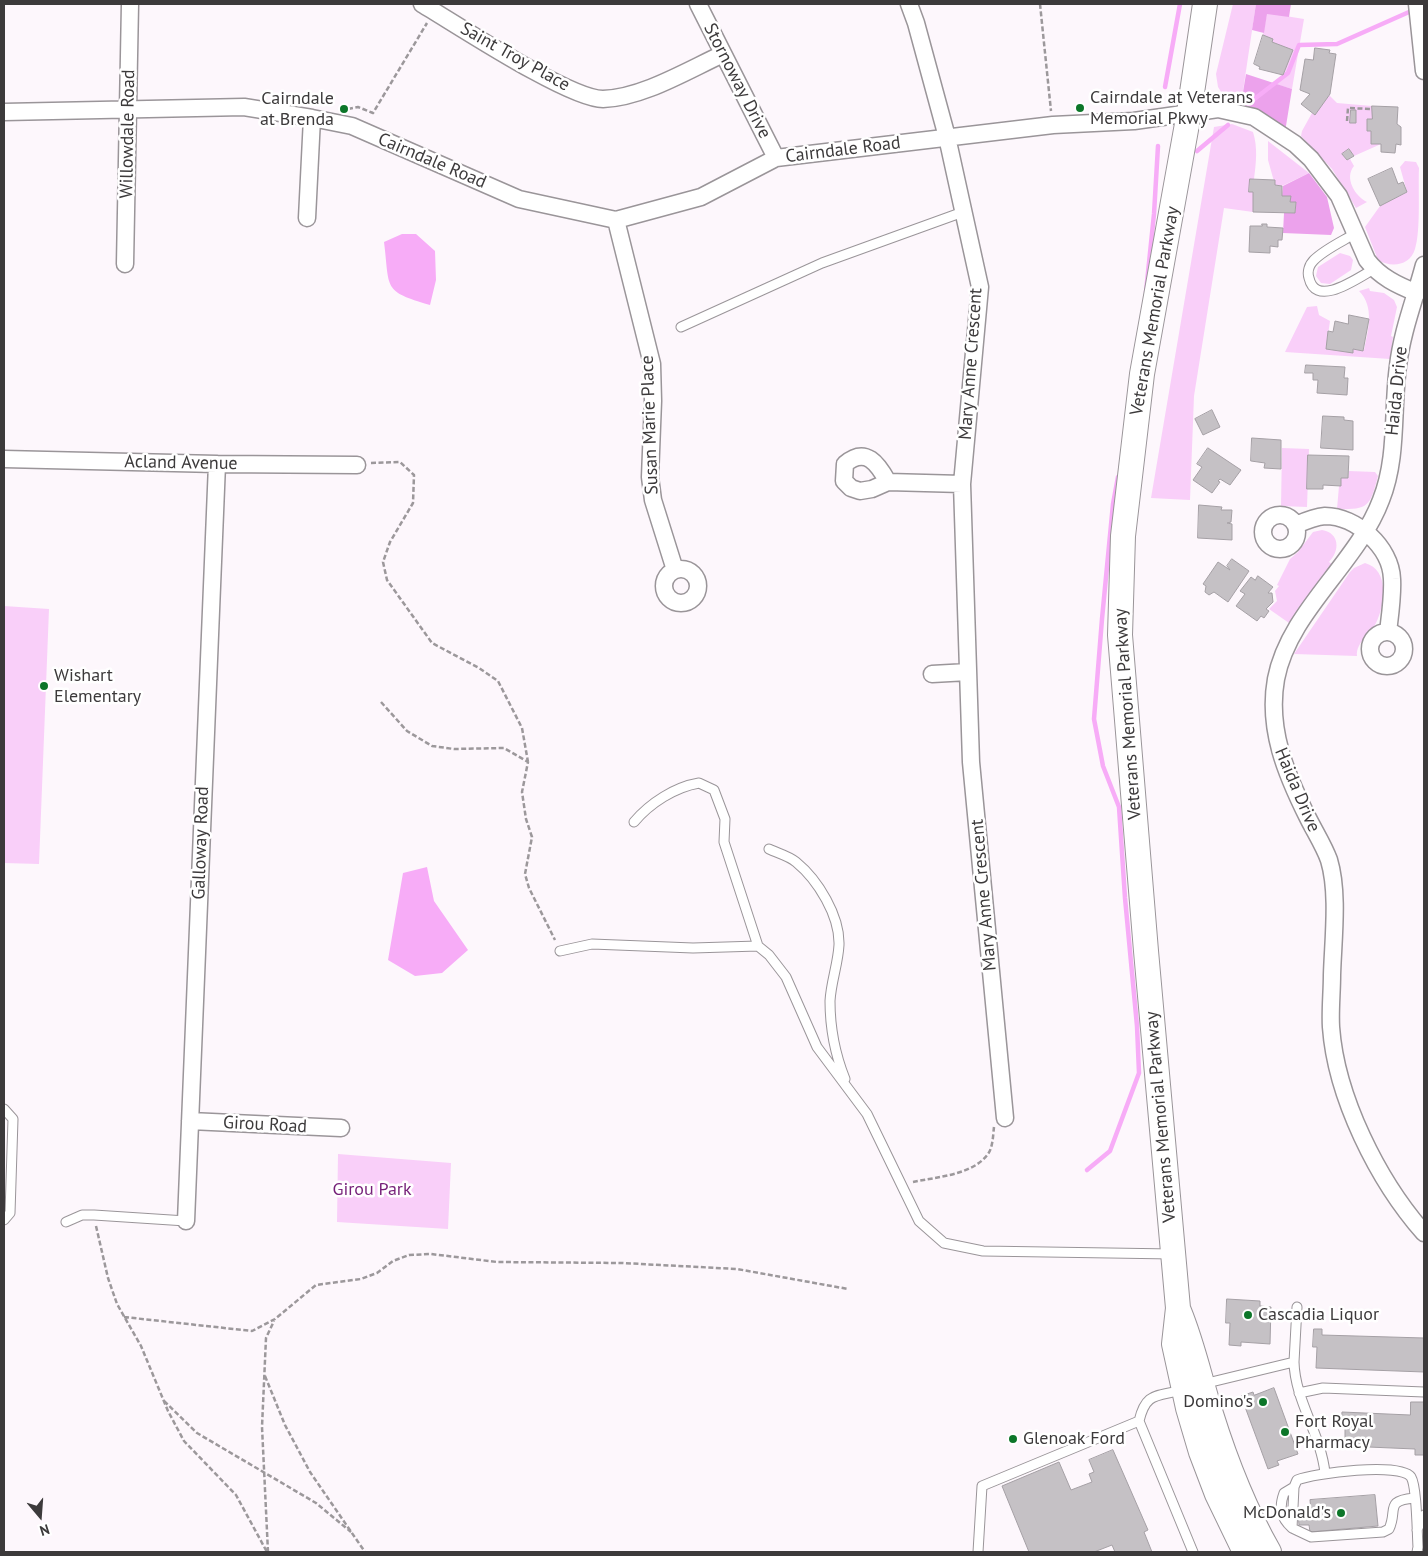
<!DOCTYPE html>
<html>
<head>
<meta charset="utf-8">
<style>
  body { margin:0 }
  #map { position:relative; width:1428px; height:1556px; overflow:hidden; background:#fdf7fc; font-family:"PT Sans",sans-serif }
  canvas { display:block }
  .frame { position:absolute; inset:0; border:5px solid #3c3a3b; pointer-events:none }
  .north { position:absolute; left:15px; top:1491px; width:50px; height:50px; -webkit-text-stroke:4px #fff; paint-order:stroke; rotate:162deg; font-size:14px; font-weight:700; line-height:20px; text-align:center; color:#3c3a3b }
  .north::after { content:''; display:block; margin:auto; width:18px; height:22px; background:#3c3a3b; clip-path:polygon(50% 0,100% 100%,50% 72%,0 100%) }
</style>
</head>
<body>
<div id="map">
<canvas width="1428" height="1556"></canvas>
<div class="frame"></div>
<div class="north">N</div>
</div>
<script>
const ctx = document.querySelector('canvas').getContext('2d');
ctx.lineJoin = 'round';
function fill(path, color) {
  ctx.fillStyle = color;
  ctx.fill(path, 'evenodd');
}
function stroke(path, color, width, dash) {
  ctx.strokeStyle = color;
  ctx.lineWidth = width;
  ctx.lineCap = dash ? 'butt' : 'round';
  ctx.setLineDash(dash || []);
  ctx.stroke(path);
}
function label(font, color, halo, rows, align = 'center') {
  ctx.font = font + ' "PT Sans",sans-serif';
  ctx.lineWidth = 5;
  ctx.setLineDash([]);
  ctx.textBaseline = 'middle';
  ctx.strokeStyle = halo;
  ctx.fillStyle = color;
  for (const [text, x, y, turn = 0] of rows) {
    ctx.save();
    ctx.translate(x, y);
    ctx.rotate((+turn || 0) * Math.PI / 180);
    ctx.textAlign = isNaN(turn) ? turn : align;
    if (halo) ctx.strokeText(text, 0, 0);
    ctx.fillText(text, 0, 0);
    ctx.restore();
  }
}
const green = new Path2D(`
  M1233 4H1256L1241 104 1225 98 1218 87 1216 74Z
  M1267 13 1304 19 1292 89 1272 83 1283 75 1292 50 1272 42 1263 35Z
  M1329 95 1337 103 1372 106V119H1367V130L1371 131 1381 144 1354 156 1349 149 1342 154 1347 160 1350 159 1354 166C1344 178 1355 196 1367 202L1356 208 1332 169 1301 136 1302 131 1312 113 1315 114Z
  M1232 124 1253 132C1258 148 1256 163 1254 179L1250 180 1249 191 1253 192V212L1224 208 1194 396 1190 500 1151 498 1214 127Z
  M1268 141 1309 173 1282 186 1275 185 1268 160Z
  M1405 161 1416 162 1419 168C1418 188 1421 231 1415 249 1410 266 1391 268 1378 260L1365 227 1380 206 1407 192 1400 167Z
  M1340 253 1350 256 1353 260 1351 270 1330 284 1321 283 1316 276 1318 267Z
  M1369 288 1370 291 1384 293 1394 300 1397 307 1391 336 1393 337 1390 359 1285 352 1307 307 1317 306 1319 315 1330 321 1326 349 1353 352V349L1364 350C1368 331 1375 307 1359 291Z
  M1282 448 1309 449 1307 507 1281 506Z
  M1349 471 1375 472 1378 476C1370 506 1369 510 1337 509L1339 486 1341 485V478H1348Z
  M1322 530C1340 533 1340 551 1329 562L1332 564 1289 623 1269 609 1277 601 1275 591 1279 586 1277 585 1290 559 1298 552 1313 532Z
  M1365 563C1390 570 1385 605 1376 623 1370 635 1356 642 1357 656L1294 654 1350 572 1354 568Z
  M4 606 49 609 39 864 4 863Z
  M338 1154 451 1163 448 1229 337 1222Z`);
const forest = new Path2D(`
  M1256 4H1291L1289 17 1267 14 1264 33 1252 30Z
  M1246 74 1292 89 1285 132 1252 109 1241 104Z
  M1309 173 1327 197 1334 228 1331 235 1283 233 1284 213H1295L1296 202H1290V196H1282L1283 186Z`);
const water = new Path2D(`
  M402 234H416L435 251 436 280 430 305C382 291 390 289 384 242Z
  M427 867 434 901 468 950 442 973 415 976 388 960 403 873Z`);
const stream = new Path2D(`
  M1165 87 1180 4
  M1248 104 1288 73 1299 45 1337 44 1409 12
  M1197 151 1228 125
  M1146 292 1154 214 1158 146
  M1087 1170 1110 1151 1139 1073 1137 1026 1125 898 1119 807 1103 766 1094 719 1102 619 1113 504 1118 477`);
const building = new Path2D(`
  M1263 35 1273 39 1272 42 1293 50 1283 75 1259 69 1260 67 1254 64Z
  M1315 48 1330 50 1329 53 1336 54 1330 94 1315 115 1301 104 1310 94 1300 90 1305 59 1313 60Z
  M1372 106 1398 107 1397 124 1401 127V145L1396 144 1395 153 1381 152V144H1371V131H1367V119H1372Z
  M1351 110H1356V123H1350Z
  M1349 149 1354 156 1347 160 1342 154Z
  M1392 168 1398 184 1403 182 1407 192 1380 206 1368 179Z
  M1250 179 1275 180V185L1282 186V196H1291L1290 202H1296L1295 213 1253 212V192H1249Z
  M1262 224H1267V227L1283 228 1282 240H1278V247L1270 246V253L1249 252 1250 226H1262Z
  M1349 315 1369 319 1363 351 1353 349V353L1326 349 1328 331 1333 332 1335 321 1348 324Z
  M1306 365 1345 367 1344 378H1348L1347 395 1317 393 1318 380H1313V373H1305Z
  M1212 410 1220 427 1203 435 1195 419Z
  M1323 416 1344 417V420L1353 421V450L1321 448Z
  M1252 438 1281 440V469L1264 468 1265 463 1251 461Z
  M1208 448 1241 470 1230 485 1220 479 1218 481 1220 482 1212 493 1193 480 1202 467 1197 464Z
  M1308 455 1349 456 1348 478H1341V486L1323 485V489H1307Z
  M1199 505 1222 507 1221 510H1232L1231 522 1227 523 1232 524V540L1198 538Z
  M1232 559 1249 571 1228 602 1214 592 1209 595 1205 592 1206 586 1203 584 1218 562 1230 570 1227 566Z
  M1258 576 1273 587 1268 593H1272L1273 602 1266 609 1269 611 1264 618 1261 616 1257 621 1236 606 1245 594 1240 591 1251 577 1255 580Z
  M1227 1299 1260 1301V1306L1271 1307 1270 1344 1241 1342V1346L1229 1345 1230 1323H1226Z
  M1314 1329H1322V1335L1424 1338V1372L1316 1368 1317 1347H1313Z
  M1274 1388 1298 1454 1277 1461 1279 1465 1268 1469 1241 1396 1253 1392 1254 1395Z
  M1411 1402H1424V1455H1415V1449L1345 1446V1426H1341L1342 1412 1410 1415Z
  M1113 1450 1148 1530 1144 1532 1152 1552H1115L1112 1545 1094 1552H1029L1002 1486 1059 1462 1071 1490 1092 1482 1089 1474 1094 1472 1089 1460Z
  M1375 1495 1378 1526 1310 1532 1309 1525H1299L1298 1514 1311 1513 1310 1500Z`);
const path = new Path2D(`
  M1040 4 1051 111
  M348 109 358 107 373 113 427 23
  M1347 121 1348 108 1372 109
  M371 463 400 462 414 475 413 503 390 542 383 562 387 580 432 643 479 668 498 681 522 728 528 762
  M381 702 407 731 432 746 454 749 504 748 528 762 522 792 526 819 532 837 525 874 529 888 555 940
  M913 1182C936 1177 973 1175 988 1154 993 1147 993 1135 994 1127
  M96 1226 108 1278 117 1304 141 1346 168 1411 184 1441 236 1495 267 1552
  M124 1317 252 1331 275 1319 316 1285 361 1279 377 1273 393 1261 409 1255 431 1254 497 1262 622 1263 737 1269 848 1289
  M265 1376 285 1425 310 1472 365 1552
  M164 1401 197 1433 316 1503 351 1532
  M268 1552 262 1427 266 1338 274 1321`);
const service = new Path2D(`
  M1356 233C1343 241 1325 249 1314 260 1309 265 1307 272 1309 278 1316 309 1359 277 1374 269
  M681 327 822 263 963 212
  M634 822C650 803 675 787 699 783L714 790 725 819 724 842 758 946 769 955 786 977 817 1047 867 1114 919 1221 944 1243 983 1251 1173 1254
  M769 849C777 853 789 856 796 862 818 880 840 916 839 945 838 964 831 982 830 1001 830 1028 835 1054 845 1079
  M560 951 592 944 693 948 758 946
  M4 1109 13 1119 10 1213 4 1220
  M66 1222 82 1215H94L186 1221
  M1294 1362 1297 1307
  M1203 1384 1294 1362C1295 1401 1321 1434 1325 1473
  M1299 1393 1323 1388 1424 1392
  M1139 1421C1146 1392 1156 1397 1182 1390
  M1414 1498C1384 1501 1398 1510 1389 1529L1383 1532 1311 1537 1292 1528 1294 1487 1297 1480C1314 1473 1401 1462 1411 1477 1417 1487 1417 1533 1418 1547L1417 1552
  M1292 1528C1280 1517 1279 1507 1284 1493L1294 1487
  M1417 1530 1424 1515
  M978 1552 982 1486 1139 1421 1193 1552`);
const minor = new Path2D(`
  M422 4C456 24 569 99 603 99 642 98 688 70 723 54
  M698 4 776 158
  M909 4 916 23 947 137 980 287 962 484 971 762 1005 1118
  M1417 4 1424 71
  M4 112 244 107 312 118 352 126 519 199 616 220 701 197 776 158 1053 125 1134 121 1218 109 1254 117 1295 144 1311 159 1339 196 1367 260C1380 277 1397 285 1417 293
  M307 218 312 118
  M616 220 652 364 653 401 650 477 653 500 675 570
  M125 264 130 4
  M1424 265C1415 299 1402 331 1398 366 1392 410 1398 458 1381 500 1357 564 1289 611 1276 679 1267 729 1286 774 1308 818 1315 832 1324 846 1329 860 1339 893 1333 940 1332 975 1332 992 1330 1010 1331 1027 1336 1097 1378 1181 1424 1233
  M4 459 217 464 357 465
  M888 482C878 464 866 446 845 464L844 481 851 488 860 491 872 489 888 482 962 484
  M1263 532a17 17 0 1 1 34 0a17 17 0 1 1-34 0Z
  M1296 525C1305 521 1314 517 1325 516 1356 516 1391 547 1392 579 1393 596 1390 615 1388 632
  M664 586a17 17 0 1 1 34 0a17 17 0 1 1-34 0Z
  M1370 649a17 17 0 1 1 34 0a17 17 0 1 1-34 0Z
  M932 674 968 672
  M190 1121 341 1128
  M186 1221 217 464`);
const secondary = new Path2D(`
  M1205 4 1189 113 1142 374 1123 536 1120 635 1146 951 1178 1308 1174 1344 1188 1408 1201 1452 1217 1494 1245 1552
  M1179 1311C1193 1345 1200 1379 1211 1414 1226 1462 1244 1508 1269 1552`);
const markers = [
  [1080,108,5,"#0c7629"],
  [344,109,5,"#0c7629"],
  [44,686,5,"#0c7629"],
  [1248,1315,5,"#0c7629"],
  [1263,1402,5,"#0c7629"],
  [1285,1432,5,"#0c7629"],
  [1013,1439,5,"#0c7629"],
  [1341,1513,5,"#0c7629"]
];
const streetNames = [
  ["Saint Troy Place",515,57,29],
  ["Stornoway Drive",737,81,63],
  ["Willowdale Road",128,134,-89],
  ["Cairndale Road",843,150,-7],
  ["Cairndale Road",432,161,23],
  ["Veterans Memorial Parkway",1155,311,-80],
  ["Mary Anne Crescent",971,364,-86],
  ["Haida Drive",1397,391,-84],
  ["Susan Marie Place",650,425,-92],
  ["Acland Avenue",181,463,1],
  ["Veterans Memorial Parkway",1128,714,-94],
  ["Haida Drive",1297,790,67],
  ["Galloway Road",201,843,-88],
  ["Mary Anne Crescent",984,895,-95],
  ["Veterans Memorial Parkway",1161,1117,-95],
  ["Girou Road",265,1125,3]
];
const poiNames = [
  ["Cairndale at Veterans",1090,98],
  ["Memorial Pkwy",1090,119],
  ["Cairndale",334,99,"right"],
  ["at Brenda",334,120,"right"],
  ["Wishart",54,676],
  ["Elementary",54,697],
  ["Cascadia Liquor",1258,1315],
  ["Domino's",1253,1402,"right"],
  ["Fort Royal",1295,1422],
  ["Pharmacy",1295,1443],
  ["Glenoak Ford",1023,1439],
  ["McDonald's",1331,1513,"right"]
];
const parkNames = [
  ["Girou Park",372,1190]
];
fill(green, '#f9cff9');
fill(forest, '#eca2ec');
fill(water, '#f7acf7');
stroke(stream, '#f7acf7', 4.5);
fill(building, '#c5c1c5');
stroke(building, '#a5a0a5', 1);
stroke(service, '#9a9599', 11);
stroke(minor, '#9a9599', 19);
stroke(secondary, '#9a9599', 26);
stroke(path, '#9c989b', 2.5, [5, 2.5]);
stroke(service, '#fff', 9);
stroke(minor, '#fff', 16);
stroke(secondary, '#fff', 24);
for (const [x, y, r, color] of markers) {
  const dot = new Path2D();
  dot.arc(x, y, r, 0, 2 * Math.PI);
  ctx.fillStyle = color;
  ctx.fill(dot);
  stroke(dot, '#fff', 2);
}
label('18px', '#3c3a3b', '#fff', streetNames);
label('18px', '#3c3a3b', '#fff', poiNames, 'left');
label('18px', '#751f78', '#fff', parkNames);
</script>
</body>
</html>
